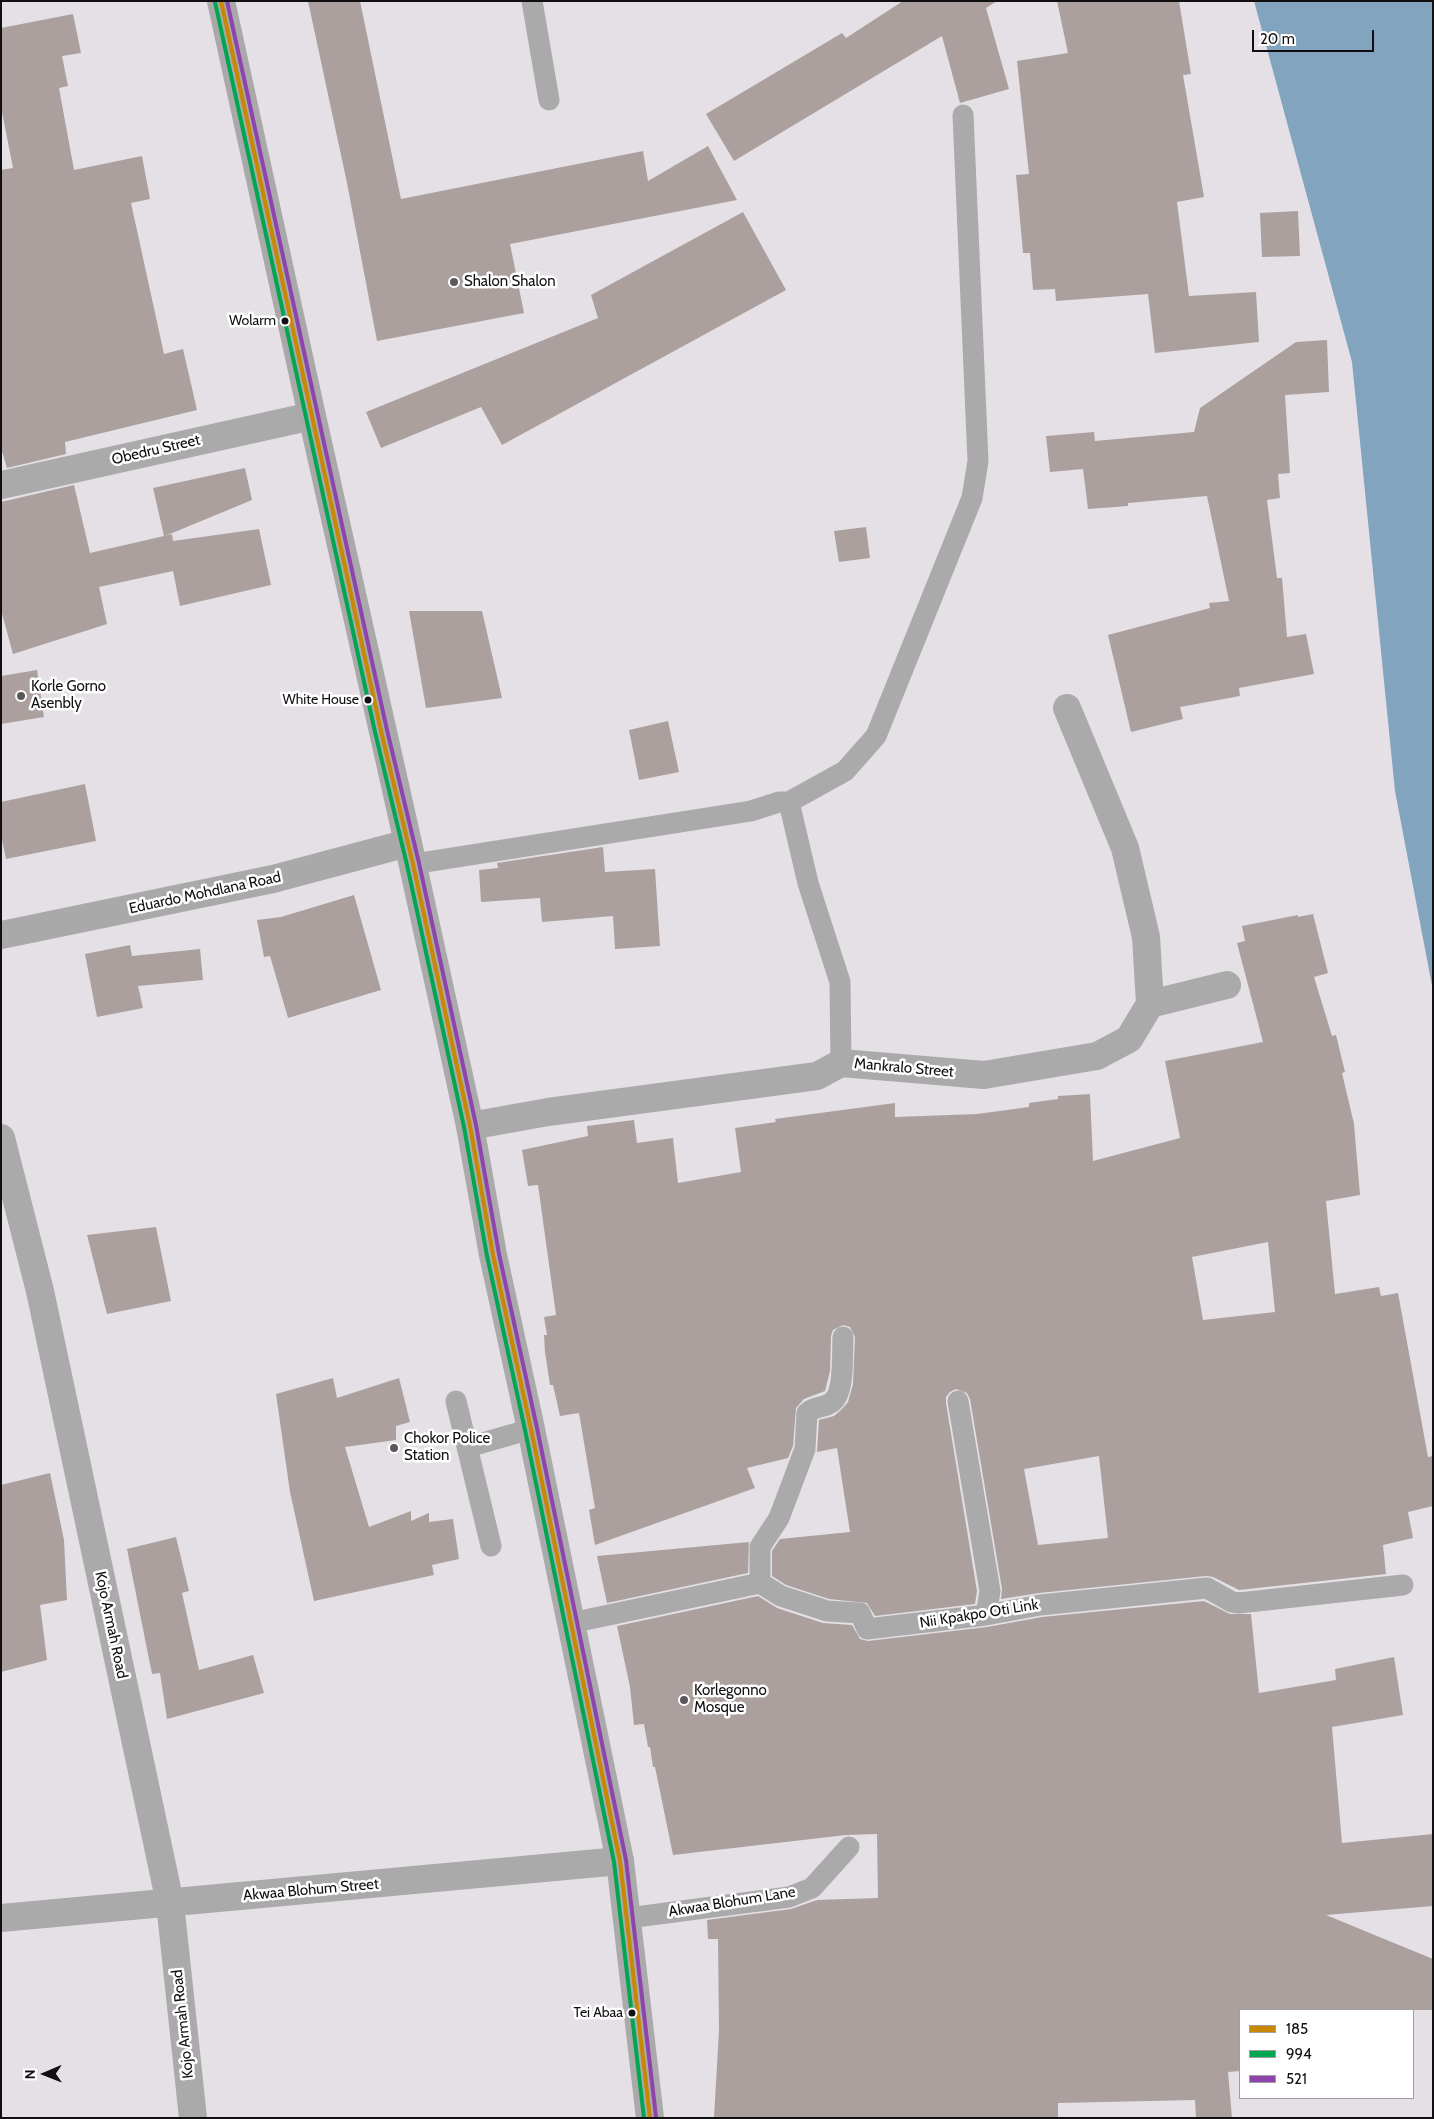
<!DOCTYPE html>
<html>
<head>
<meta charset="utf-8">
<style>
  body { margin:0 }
  #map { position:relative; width:1434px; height:2119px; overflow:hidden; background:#e4e0e5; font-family:Cabin,sans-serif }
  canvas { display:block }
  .frame { position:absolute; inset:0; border:2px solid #110f11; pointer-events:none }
  .legend { position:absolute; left:1239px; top:2009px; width:175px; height:90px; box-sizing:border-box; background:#fff; border:1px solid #a09fa0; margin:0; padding:6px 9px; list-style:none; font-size:15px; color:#110f11 }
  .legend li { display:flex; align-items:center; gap:10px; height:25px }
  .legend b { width:25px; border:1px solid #a09fa0 }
  .north { position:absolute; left:20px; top:2049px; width:50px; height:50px; -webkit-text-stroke:4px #fff; paint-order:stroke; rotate:269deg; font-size:14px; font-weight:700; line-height:20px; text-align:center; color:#110f11 }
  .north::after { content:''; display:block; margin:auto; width:18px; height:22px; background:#110f11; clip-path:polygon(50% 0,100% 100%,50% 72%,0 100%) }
  .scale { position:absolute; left:1252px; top:30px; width:122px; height:22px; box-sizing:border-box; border:2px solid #110f11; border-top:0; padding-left:6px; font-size:15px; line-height:18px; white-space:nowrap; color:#110f11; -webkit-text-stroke:4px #fff; paint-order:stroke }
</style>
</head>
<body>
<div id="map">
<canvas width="1434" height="2119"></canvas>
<div class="frame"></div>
<ul class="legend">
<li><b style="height:6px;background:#c98803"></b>185</li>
<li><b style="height:6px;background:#00a651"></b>994</li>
<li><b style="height:6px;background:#8e44ad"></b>521</li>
</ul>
<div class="north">N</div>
<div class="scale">20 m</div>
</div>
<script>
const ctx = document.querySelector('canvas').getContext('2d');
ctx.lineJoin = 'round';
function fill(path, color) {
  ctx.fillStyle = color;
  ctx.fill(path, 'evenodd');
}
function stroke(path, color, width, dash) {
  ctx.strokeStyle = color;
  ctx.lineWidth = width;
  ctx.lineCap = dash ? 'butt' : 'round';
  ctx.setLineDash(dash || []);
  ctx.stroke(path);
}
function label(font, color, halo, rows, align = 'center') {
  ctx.font = font + ' Cabin,sans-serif';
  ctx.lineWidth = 5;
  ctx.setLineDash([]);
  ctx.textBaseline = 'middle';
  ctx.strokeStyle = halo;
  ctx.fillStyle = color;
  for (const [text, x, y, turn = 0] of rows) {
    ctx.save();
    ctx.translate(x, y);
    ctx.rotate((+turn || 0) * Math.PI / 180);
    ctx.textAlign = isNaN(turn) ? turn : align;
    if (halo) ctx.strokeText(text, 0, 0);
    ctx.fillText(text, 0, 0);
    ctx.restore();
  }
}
const water = new Path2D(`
  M1254 1H1433V991L1395 791 1352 362Z`);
const building = new Path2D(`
  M308 1H360L401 199 643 151 648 181 708 146 737 200 510 244 524 313 377 341 347 183Z
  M903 1H997L986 8 1009 89 960 103 942 36 734 161 706 114 842 33 846 38Z
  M1057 1H1179L1191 74 1183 75 1204 197 1177 202 1189 296 1256 292 1259 342 1155 353 1148 294 1056 301 1055 289 1033 290 1030 253H1023L1016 175 1029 174 1017 61 1068 53Z
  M73 14 81 53 62 56 68 86 59 88 74 170 142 156 150 199 131 203 164 354 183 349 197 410 65 442 66 454 7 468 1 448V170L13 168 1 107V28Z
  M1298 211 1300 256 1262 257 1260 213Z
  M743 212 786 290 502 445 481 407 381 448 366 412 598 318 591 295Z
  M1327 340 1329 392 1285 395 1290 473 1278 474 1280 498 1267 500 1277 578H1282L1287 637 1306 634 1314 674 1239 688 1240 696 1180 707 1183 719 1131 732 1108 635 1210 608 1209 603 1229 601 1207 496 1128 503V506L1088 509 1083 469 1050 472 1046 436 1094 432 1095 441 1194 432 1200 408 1296 342Z
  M245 468 252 500 165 536 172 534 173 541 259 529 271 585 180 606 173 571 99 587 107 624 13 654 1 610V502L74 485 90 553 164 536 153 488Z
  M866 527 870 558 839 562 834 531Z
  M409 611H482L502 698 426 708Z
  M37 670 44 717 1 724V676Z
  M668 721 679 772 639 780 629 730Z
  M85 784 96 841 6 859 1 835V802Z
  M603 847 605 872 655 869 660 946 615 949 613 916 542 922 540 898 481 902 479 870 498 868 497 863Z
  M354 895 381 990 288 1018 270 956 264 957 257 920 281 917Z
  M1313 914 1328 973 1314 977 1332 1036 1336 1035 1345 1072 1342 1073 1354 1124 1360 1195 1326 1201 1335 1294 1379 1287 1381 1296 1398 1293 1428 1457 1433 1456V1506L1408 1512 1413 1538 1383 1545 1386 1574 1239 1590 1213 1577 1206 1576 1039 1593 1001 1599 1002 1589 970 1399 967 1393 956 1389 950 1392 946 1397V1403L977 1591 975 1604 875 1616 867 1603 829 1599 786 1585 772 1576V1551L780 1539 850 1532 837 1448 817 1452 819 1420 834 1416 841 1410 848 1402 853 1384 855 1337 850 1327 843 1325 833 1330 831 1336 830 1371 825 1391 804 1399 796 1408 793 1446 788 1458 747 1468 755 1488 595 1545 589 1510 595 1508 579 1413 560 1416 553 1385H550L545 1352 544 1335H547L544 1317 556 1315 538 1185 528 1186 522 1150 588 1136 587 1126 634 1120 637 1143 673 1138 678 1183 741 1172 735 1128 776 1122 775 1119 895 1103V1117L977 1114 1029 1107V1103L1058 1099V1096L1090 1094 1093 1161 1180 1138 1165 1061 1263 1042 1237 943 1245 941 1242 926 1298 915V917ZM1268 1242 1275 1312 1203 1320 1192 1257ZM1099 1456 1108 1538 1038 1545 1024 1469Z
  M130 945 132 956 200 949 203 980 138 986 143 1008 97 1017 85 954Z
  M156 1227 171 1301 107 1314 87 1235Z
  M333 1378 337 1398 399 1378 410 1422 396 1426V1440L345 1447 369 1527 411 1511V1521L429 1513V1522L453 1519 459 1559 432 1565 434 1575 314 1601 290 1492 276 1394Z
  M50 1473 64 1540 67 1600 40 1605 47 1660 1 1672V1485Z
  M176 1537 189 1591 182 1593 199 1670 253 1655 264 1693 167 1719 160 1673 152 1674 127 1549Z
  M749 1542 748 1573 607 1603 597 1556Z
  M758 1596 777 1608 823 1623 852 1625 860 1639 868 1641 987 1627 1042 1617 1204 1601 1230 1614H1251L1259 1693 1336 1680 1335 1669 1394 1657 1403 1715 1332 1727 1342 1843 1433 1834V1906L1326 1915 1433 1959V2010H1240V2071L1228 2072 1232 2118H1196L1195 2100 1058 2103V2118H714L719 2030 718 1939H708L707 1920 791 1909 817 1900 878 1898 877 1834 846 1835 673 1855 655 1767H653L650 1747H648L644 1724 634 1725 630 1687 617 1626Z`);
const service = new Path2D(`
  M532 1 549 100
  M789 802 808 883 840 982 841 1063
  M413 864 751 811 779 802H789L845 771 876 736 972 498 978 461 963 115
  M456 1401 491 1546
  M958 1401 990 1591 986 1615
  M468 1447 531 1429
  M760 1583V1547L779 1518 805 1449 807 1413C816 1405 823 1409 832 1402 845 1393 842 1353 843 1337
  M571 1623 760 1583 781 1596 827 1611 860 1613 867 1629 986 1615 1040 1605 1207 1588 1232 1602 1239 1603 1403 1585
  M628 1918 789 1897 812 1888 849 1847`);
const minor = new Path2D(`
  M1 485 312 416
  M1067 708 1125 848 1146 937 1150 1004
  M470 1126 548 1112 817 1076 841 1063 984 1075 1097 1056 1129 1039 1150 1004 1227 985
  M1 1138 40 1291 170 1903 193 2118
  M1 1918 620 1861`);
const tertiary = new Path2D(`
  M408 843 470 1126 493 1255 531 1429 620 1861 650 2118`);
const secondary = new Path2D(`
  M1 935 273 879 408 843 312 416 221 1`);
const bus1 = new Path2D(`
  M221 1 381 731 413 864 470 1126 493 1255 531 1429 620 1861 650 2118`);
const bus2 = new Path2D(`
  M215 2 375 732 407 865 464 1127 487 1256 525 1430 614 1862 644 2118`);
const bus3 = new Path2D(`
  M227 1 387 730 419 863 476 1125 499 1254 537 1428 626 1860 656 2117`);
const markers = [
  [454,282,5,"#5b585b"],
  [285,321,4.5,"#110f11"],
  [21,696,5,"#5b585b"],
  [368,700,4.5,"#110f11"],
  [394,1448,5,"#5b585b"],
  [684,1700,5,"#5b585b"],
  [632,2013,4.5,"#110f11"]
];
const busNames = [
  ["Wolarm",276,321],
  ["White House",359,700],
  ["Tei Abaa",623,2013]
];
const poiNames = [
  ["Shalon Shalon",464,282],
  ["Korle Gorno",31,687],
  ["Asenbly",31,704],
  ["Chokor Police",404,1439],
  ["Station",404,1456],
  ["Korlegonno",694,1691],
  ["Mosque",694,1708]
];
const streetNames = [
  ["Obedru Street",156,450,-13],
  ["Eduardo Mohdlana Road",205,893,-12],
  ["Mankralo Street",904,1068,5],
  ["Nii Kpakpo Oti Link",979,1614,-9],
  ["Kojo Armah Road",111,1625,78],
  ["Akwaa Blohum Street",311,1890,-5],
  ["Akwaa Blohum Lane",732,1902,-9],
  ["Kojo Armah Road",183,2024,-96]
];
fill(water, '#82a4be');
fill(building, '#aba09e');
stroke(service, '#aaa', 21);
stroke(minor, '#aaa', 28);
stroke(tertiary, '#aaa', 28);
stroke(secondary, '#a9a9aa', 28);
stroke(bus1, '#c98803', 4);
stroke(bus2, '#00a651', 4);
stroke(bus3, '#8e44ad', 4);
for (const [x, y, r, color] of markers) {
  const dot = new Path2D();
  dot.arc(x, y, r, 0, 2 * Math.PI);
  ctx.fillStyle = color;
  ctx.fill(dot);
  stroke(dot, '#fff', 2);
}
label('14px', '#110f11', '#fff', busNames, 'right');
label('15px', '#110f11', '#fff', poiNames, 'left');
label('15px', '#110f11', '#fff', streetNames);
</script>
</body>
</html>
